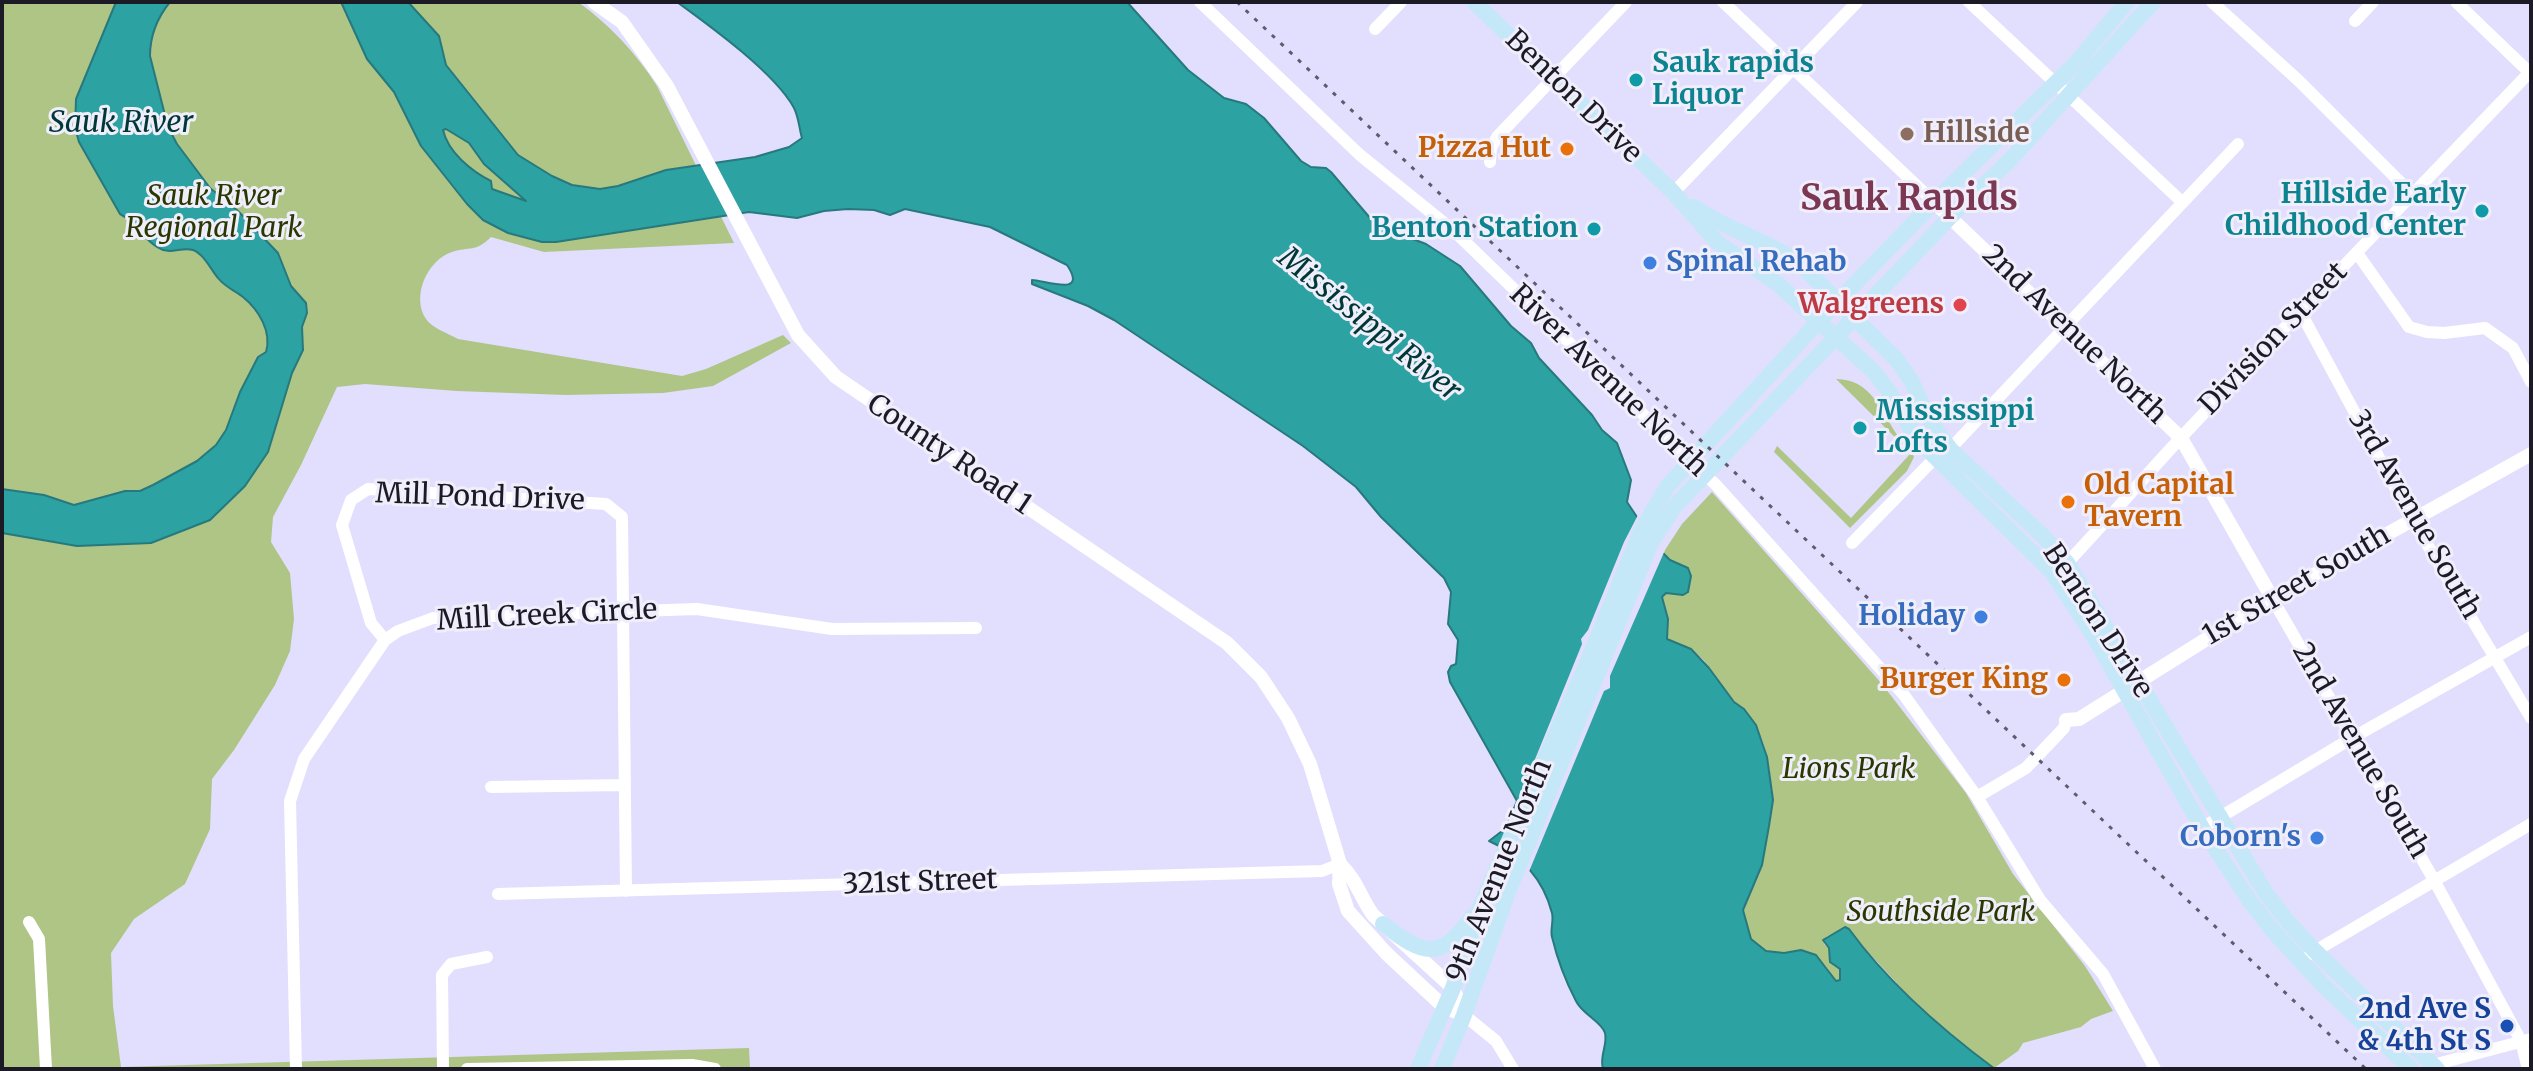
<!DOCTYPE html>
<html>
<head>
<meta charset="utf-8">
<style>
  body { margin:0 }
  #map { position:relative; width:2533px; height:1071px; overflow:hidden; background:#e2defe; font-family:Merriweather,serif }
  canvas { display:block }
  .frame { position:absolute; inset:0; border:4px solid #1b1a25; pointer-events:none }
</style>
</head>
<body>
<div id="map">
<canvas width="2533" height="1071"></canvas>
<div class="frame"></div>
</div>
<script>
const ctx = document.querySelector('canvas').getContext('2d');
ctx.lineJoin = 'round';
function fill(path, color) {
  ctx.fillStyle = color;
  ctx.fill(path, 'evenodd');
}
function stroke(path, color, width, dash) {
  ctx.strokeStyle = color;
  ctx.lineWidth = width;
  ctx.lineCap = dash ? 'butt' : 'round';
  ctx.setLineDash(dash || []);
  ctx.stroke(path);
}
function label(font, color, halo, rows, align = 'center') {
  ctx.font = font + ' Merriweather,serif';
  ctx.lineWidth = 6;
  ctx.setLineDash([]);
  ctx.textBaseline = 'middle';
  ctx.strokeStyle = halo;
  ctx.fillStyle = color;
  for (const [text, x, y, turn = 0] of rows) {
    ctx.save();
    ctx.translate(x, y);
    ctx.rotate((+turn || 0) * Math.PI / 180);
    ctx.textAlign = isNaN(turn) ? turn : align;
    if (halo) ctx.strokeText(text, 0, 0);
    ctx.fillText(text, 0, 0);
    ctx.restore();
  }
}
const green = new Path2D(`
  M2 2H578C610 25 636 53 657 86L734 243 544 252 491 237C475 253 470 246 452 252 427 260 411 297 426 319 432 328 449 334 458 339L682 376 706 369 783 335 791 343 713 386 663 393 565 395 457 391 365 384 337 387 301 465 273 517 271 542 290 573 294 619 290 651 275 685 234 750 212 779 210 829 185 884 134 919 111 953 113 1006 121 1067 749 1048 750 1069H2Z
  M1836 379C1872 379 1881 412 1898 436 1904 444 1910 448 1914 457L1907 471 1850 528 1774 452 1777 446 1851 518 1911 453Z
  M1712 492 1882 684 1966 793 2013 874 2085 966 2113 1011 2091 1019 2081 1027 2023 1043 2018 1051 1994 1068 1973 1055 1928 1017 1845 927 1826 937 1824 944 1829 948 1830 962 1840 969V980L1835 981C1808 924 1765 976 1748 933 1735 898 1755 894 1762 865 1763 861 1762 856 1763 852 1764 840 1770 829 1771 817 1773 794 1770 753 1759 733 1752 719 1742 711 1733 700 1719 684 1709 660 1690 649 1683 645 1674 643 1667 639L1668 619 1662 597 1666 593 1671 561 1663 553 1682 524Z`);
const water = new Path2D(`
  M116 2H170C157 18 150 35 150 56L168 127 177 144 210 188 238 211 278 253 291 286 306 303 307 313 302 327 303 350 292 373 268 452 245 486 210 520 151 543 77 546 2 533V489L44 495 74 505 125 491H140L153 485 197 461 216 445 226 430 240 392 258 357 266 352C272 332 259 310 243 297 234 290 225 287 218 278 211 270 204 254 193 250 181 246 170 256 157 247 142 238 136 222 120 214L79 142 75 128 76 99Z
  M341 2H408L439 36 446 65 518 155 552 176 572 185 600 189 618 186 666 170 755 157 789 147 802 138C799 128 799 118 794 108 775 73 710 26 677 2H1127L1188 70 1224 98 1246 104 1264 118 1301 161 1311 167 1326 168 1331 172 1376 225 1426 244 1460 266 1511 326 1531 343 1539 358 1592 415 1602 430 1617 443 1631 480 1627 502 1657 547 1670 560 1688 568 1691 576 1688 592 1683 595 1666 593 1662 597 1668 619 1667 639 1691 649 1709 668 1734 702 1744 709 1756 725 1767 757 1773 800 1769 826 1762 865 1743 910 1751 939 1766 951 1784 953 1801 950 1816 955 1836 981 1840 980V969L1830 962 1829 948 1823 940 1845 927 1849 929C1889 984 1941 1029 1995 1069H1603C1599 1056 1608 1045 1605 1033 1602 1022 1582 1014 1576 1001 1566 982 1557 958 1552 937 1550 929 1554 921 1552 913 1543 878 1521 855 1489 841L1506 828 1517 801 1450 682 1448 672 1451 666 1456 664 1458 640 1448 624 1451 592 1444 578 1381 517 1356 487 1303 446 1114 320 1088 306 1032 284V280C1044 280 1089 298 1067 265L990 227 905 209 890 215 874 210 848 209 824 211 797 218 749 212 556 242H542L508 233 483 220 467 204 421 146 394 92 367 59ZM446 129 469 143 484 164 526 201 492 189 491 181C471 171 448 152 443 130Z`);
const pier = new Path2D(`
  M1639 513 1665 550 1610 676V688L1604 691 1528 874 1514 858 1498 850 1582 644 1581 639 1588 630 1624 542Z`);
const minor = new Path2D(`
  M1200 2 1360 155 1454 231 1717 486 1904 695 1977 797 2040 900 2103 974 2155 1069
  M1723 2 1934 202
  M1969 2 2182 202
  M2212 2 2298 80 2413 195
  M2456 2 2531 74
  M2355 21 2373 2
  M1375 29 1401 2
  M1490 162 1491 148 1497 137 1626 2
  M1673 193 1857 2
  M2357 253 2409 327 2427 332 2444 333 2485 328 2513 348 2531 382
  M2300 311 2412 519 2531 718
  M1852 543 1935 458 1950 449 2238 144
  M2060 568 2067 563C2109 519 2148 472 2190 428 2302 308 2417 190 2531 71
  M2272 598 2434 880 2521 1041 2528 1069
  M385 640 371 623 342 525 351 500 368 489 606 504 622 517 626 891
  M491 787 624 785
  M1977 797 2026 768 2064 728 2066 720
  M2202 828 2352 738 2531 637
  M498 894 1322 871 1340 864
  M29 922 39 939 46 1069
  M2310 954 2531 824
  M1464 1015 1496 1041 1513 1069
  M2433 1065 2531 1039
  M296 1069 290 801 304 759 385 640 398 631 433 618 697 609 832 629 976 628
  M443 1069 442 975 451 964 487 957
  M467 1069 692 1065 715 1069`);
const tertiary = new Path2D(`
  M594 2 622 22 667 86 798 335 836 377 1227 643 1261 677 1288 718 1310 764 1340 864 1339 884 1348 911 1387 954 1444 1007 1464 1015
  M1934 202 2181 438 2272 598
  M2066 720 2079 719 2272 598 2531 454
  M1340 864C1358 882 1359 895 1373 915L1453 988 1464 1015`);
const secondary = new Path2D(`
  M1474 2 1672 191 1718 243 1778 284 1872 370 1888 390 1917 439 2052 572 2092 633 2202 828 2249 900 2273 931 2322 984 2411 1069
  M1694 207C1727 230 1767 240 1799 263L1897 360 1912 382 1930 421 1950 449 2045 538 2067 563 2265 892 2288 922 2314 950 2437 1069
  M1383 924C1423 955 1440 962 1472 917
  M1418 1069 1453 988 1482 902 1583 673 1641 531 1667 487 1817 323 1934 202 2075 64 2127 2
  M1442 1069 1464 1015 1508 892 1651 543 1675 506 1950 217 2009 161 2153 2`);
const rail = new Path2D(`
  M1237 2 2366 1069`);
const markers = [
  [1636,80,8,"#0f9aa8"],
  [1907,134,8,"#8d6e63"],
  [1567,149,8,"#e8710a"],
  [2482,211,8,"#0f9aa8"],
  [1594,229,8,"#0f9aa8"],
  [1650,263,8,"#3f7fe0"],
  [1960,305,8,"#e0444e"],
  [1860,428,8,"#0f9aa8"],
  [2068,502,8,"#e8710a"],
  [1981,617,8,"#3f7fe0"],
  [2064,680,8,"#e8710a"],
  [2317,838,8,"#3f7fe0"],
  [2507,1026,8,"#1a4fb4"]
];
const cultureNames = [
  ["Sauk rapids",1652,64],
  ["Liquor",1652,96],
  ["Hillside Early",2466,195,"right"],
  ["Childhood Center",2466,227,"right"],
  ["Benton Station",1578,229,"right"],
  ["Mississippi",1876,412],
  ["Lofts",1876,444]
];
const streetNames = [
  ["Benton Drive",1573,97,44],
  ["2nd Avenue North",2074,335,44],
  ["Division Street",2274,339,-46],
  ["River Avenue North",1608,381,44],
  ["County Road 1",949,455,34],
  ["Mill Pond Drive",480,498,2],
  ["3rd Avenue South",2414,515,60],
  ["1st Street South",2297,586,-30],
  ["Mill Creek Circle",547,616,-3],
  ["Benton Drive",2097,621,57],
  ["2nd Avenue South",2360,751,60],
  ["9th Avenue North",1500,871,-68],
  ["321st Street",920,883,-2]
];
const educationNames = [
  ["Hillside",1923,134]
];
const foodNames = [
  ["Pizza Hut",1551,149],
  ["Old Capital",2084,486,"left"],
  ["Tavern",2084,518,"left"],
  ["Burger King",2048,680]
];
const parkNames = [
  ["Sauk River",214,197],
  ["Regional Park",214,229],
  ["Lions Park",1849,770],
  ["Southside Park",1941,913]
];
const shopNames = [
  ["Spinal Rehab",1666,263,"left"],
  ["Holiday",1965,617],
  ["Coborn's",2301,838]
];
const healthNames = [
  ["Walgreens",1944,305]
];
const transitNames = [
  ["2nd Ave S",2491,1010],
  ["& 4th St S",2491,1042]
];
const waterNames = [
  ["Sauk River",121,124],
  ["Mississippi River",1369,325,39]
];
const districtNames = [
  ["Sauk Rapids",1909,200]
];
fill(green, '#aec586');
fill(water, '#2ca2a3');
stroke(water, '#27797d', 2);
fill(pier, '#e2defe');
stroke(minor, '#fff', 12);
stroke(tertiary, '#fff', 14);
stroke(secondary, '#c5e8f8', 16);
stroke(rail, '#5d5b6d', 3, [4, 8]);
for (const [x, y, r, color] of markers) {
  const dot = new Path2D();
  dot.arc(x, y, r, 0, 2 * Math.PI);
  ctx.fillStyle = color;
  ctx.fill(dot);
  stroke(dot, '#f0eefb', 3);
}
label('bold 28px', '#0d838f', '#f0eefb', cultureNames, 'left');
label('28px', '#1b1a25', '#f0eefb', streetNames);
label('bold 28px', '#785e54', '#f0eefb', educationNames, 'left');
label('bold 28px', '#c56008', '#f0eefb', foodNames, 'right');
label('italic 28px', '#293801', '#f0eefb', parkNames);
label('bold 28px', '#366cbe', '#f0eefb', shopNames, 'right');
label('bold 28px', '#be3a42', '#f0eefb', healthNames, 'right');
label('bold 28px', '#164399', '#f0eefb', transitNames, 'right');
label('italic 30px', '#003737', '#f0eefb', waterNames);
label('bold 36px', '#7c3853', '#f0eefb', districtNames);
</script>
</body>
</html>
